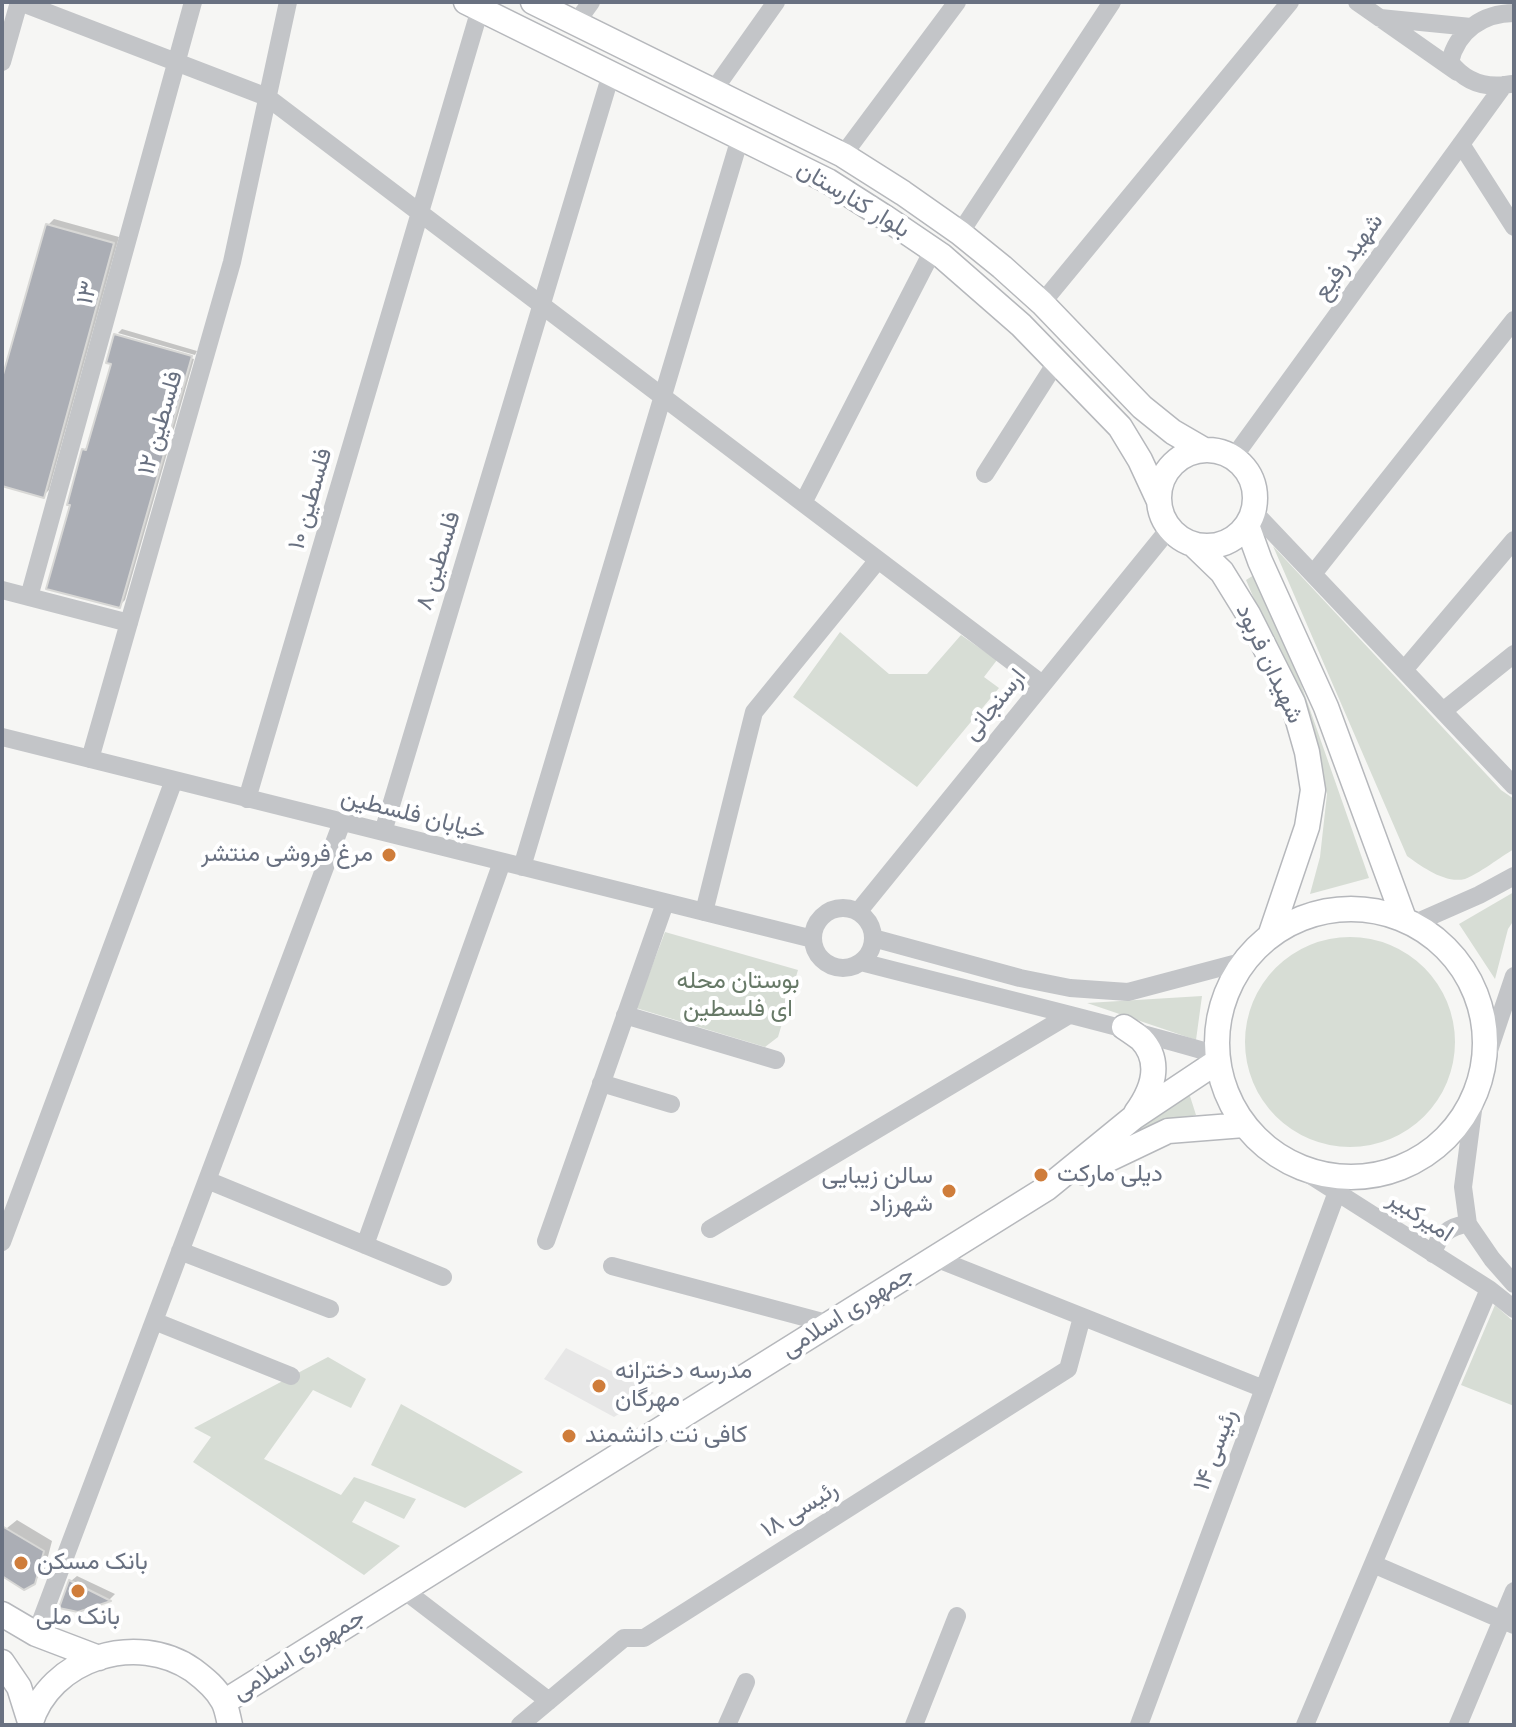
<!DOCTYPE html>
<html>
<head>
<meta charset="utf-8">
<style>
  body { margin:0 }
  #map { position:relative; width:1516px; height:1727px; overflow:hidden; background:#f6f6f4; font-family:"Archivo Narrow",sans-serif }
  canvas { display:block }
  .frame { position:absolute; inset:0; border:4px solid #697181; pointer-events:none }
</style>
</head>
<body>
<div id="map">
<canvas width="1516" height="1727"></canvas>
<div class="frame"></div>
</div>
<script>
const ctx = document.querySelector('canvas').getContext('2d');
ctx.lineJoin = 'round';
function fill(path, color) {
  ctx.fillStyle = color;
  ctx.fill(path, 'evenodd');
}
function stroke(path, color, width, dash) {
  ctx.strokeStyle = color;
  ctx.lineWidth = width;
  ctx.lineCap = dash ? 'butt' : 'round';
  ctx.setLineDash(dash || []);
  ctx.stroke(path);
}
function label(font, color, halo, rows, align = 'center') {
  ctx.font = font + ' "Archivo Narrow",Vazirmatn,sans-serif';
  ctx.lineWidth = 8;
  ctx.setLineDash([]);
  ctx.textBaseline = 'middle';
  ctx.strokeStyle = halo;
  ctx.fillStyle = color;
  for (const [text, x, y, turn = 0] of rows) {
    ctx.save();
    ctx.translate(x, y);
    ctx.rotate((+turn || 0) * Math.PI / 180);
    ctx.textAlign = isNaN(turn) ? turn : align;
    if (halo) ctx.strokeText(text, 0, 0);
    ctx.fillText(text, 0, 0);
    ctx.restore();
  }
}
const built = new Path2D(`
  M566 1348 654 1393 614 1417 544 1379Z`);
const green = new Path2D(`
  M1273 546 1501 790 1514 799V849C1502 856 1477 875 1465 879 1445 884 1421 866 1407 856Z
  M1254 575 1301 684 1369 878 1310 894 1320 857 1327 794 1292 688 1246 580Z
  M840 632 889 674H927L961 635 997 660 984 677 999 688 917 787 793 697Z
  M1514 892V920L1508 929 1495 979 1459 924Z
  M665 932 798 970 778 1037 765 1047 636 1008Z
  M1245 1042a105 105 0 1 1 210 0a105 105 0 1 1-210 0Z
  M1202 996 1196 1040 1087 1003Z
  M1189 1093 1196 1115 1130 1132Z
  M1495 1305 1514 1322V1406L1461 1385Z
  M328 1357 366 1379 351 1408 313 1390 264 1459 341 1495 354 1477 416 1499 404 1519 365 1501 352 1522 400 1546 364 1575 193 1462 211 1437 194 1428Z
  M401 1404 523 1472 465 1508 371 1465Z`);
const shadow = new Path2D(`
  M54 219 119 237 49 490 43 496 2 484V386L48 225Z
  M122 329 197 351 195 355 118 333Z
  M117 334V337L194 359 125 600 119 606 72 504 84 450 90 444 114 363Z
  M17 1520 52 1541 44 1572 33 1582 2 1573V1532Z
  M77 1576 115 1594 110 1599 78 1610 71 1581Z`);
const building = new Path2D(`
  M46 224 114 243 44 498 2 486V378Z
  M114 334 192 356 120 608 46 589 70 505H67L82 449 86 450 111 364 106 363Z
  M2 1526 44 1551 35 1584 24 1590 2 1576Z
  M69 1580 111 1601 78 1612 59 1608Z`);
const minor = new Path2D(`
  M20 2 267 97 1042 684
  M1357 2 1457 72
  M1380 18 1471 27
  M576 23 591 2
  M2 62 19 2
  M1511 84C1486 89 1465 82 1450 62 1457 31 1483 13 1514 13
  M713 91 776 2
  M1461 144 1514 227
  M843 155 957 2
  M960 233 1112 2
  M1042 303 1290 2
  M1233 458 1504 85
  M985 474 1057 361
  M803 503 933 250
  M1253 511 1514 786
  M1313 574 1514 320
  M2 590 129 623
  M29 597 193 2
  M1404 670 1514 540
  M1443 711 1514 654
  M2 737 813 939
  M90 759 232 262 288 2
  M247 799 480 9
  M383 832 611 74
  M522 867 740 138
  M813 938a30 30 0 1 1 60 0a30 30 0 1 1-60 0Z
  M704 912 754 712 878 560
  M858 912 1169 529
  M1413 924 1479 895 1514 876
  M873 938 1020 978 1070 988 1128 992 1245 961
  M861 962C980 993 1100 1020 1218 1055
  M625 1015 776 1060
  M1485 1062 1514 976
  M601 1083 671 1104
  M1475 1095 1463 1187 1468 1224 1492 1259 1514 1284
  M1299 1168 1489 1289 1514 1309
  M207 1180 443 1277
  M710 1229 1069 1015
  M546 1241 665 903
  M2 1242 174 780
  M365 1245 502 862
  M180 1251 330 1309
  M1433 1254C1438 1235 1449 1226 1468 1224
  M935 1258 1264 1389
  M612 1266 830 1324
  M154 1321 291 1376
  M1373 1564 1514 1625
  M404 1590 549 1701
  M36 1634 342 822
  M520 1725 624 1638H644L1068 1369 1082 1317
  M727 1725 746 1682
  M914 1725 957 1616
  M1139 1725 1337 1192
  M1305 1725 1489 1289
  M1458 1725 1514 1591`);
const major = new Path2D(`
  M466 2 828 181 886 218 942 256 1021 325 1120 427 1140 460 1159 501
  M533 2 843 155 903 193 960 233 1002 267 1042 303 1142 407 1173 432 1204 450
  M1159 498a48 48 0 1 1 96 0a48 48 0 1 1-96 0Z
  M1247 525 1260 561 1326 707 1404 919
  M1194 545 1222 572 1248 614 1293 703 1307 752 1313 790 1307 827 1270 936
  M1217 1043a134 134 0 1 1 268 0a134 134 0 1 1-268 0Z
  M1124 1027C1130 1031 1136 1035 1141 1039 1163 1062 1152 1091 1136 1113
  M1082 1172 1168 1131 1244 1125
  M2 1614 36 1634 99 1658
  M2 1662 19 1687 30 1722
  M224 1702 1047 1188 1134 1117 1218 1061
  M30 1725C49 1658 137 1631 193 1670 205 1679 216 1688 223 1701 227 1708 228 1717 230 1725`);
const markers = [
  [389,855,8,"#cf7d3b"],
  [1041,1175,8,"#cf7d3b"],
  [949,1191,8,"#cf7d3b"],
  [599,1386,8,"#cf7d3b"],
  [569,1436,8,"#cf7d3b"],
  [21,1563,8,"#cf7d3b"],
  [78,1591,8,"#cf7d3b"]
];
const streetNames = [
  ["بلوار کنارستان",853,200,31],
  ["شهید رفیع",1349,257,-54],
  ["۱۳",88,293,-75],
  ["فلسطین ۱۲",161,423,-74],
  ["فلسطین ۱۰",311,499,-74],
  ["فلسطین ۸",439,561,-73],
  ["شهيدان فربود",1269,664,65],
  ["ارسنجانی",995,705,-51],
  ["خیابان فلسطین",413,815,14],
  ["امیرکبیر",1420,1217,33],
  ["جمهوری اسلامی",848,1312,-32],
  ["رئیسی ۱۴",1216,1450,-70],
  ["رئیسی ۱۸",800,1510,-32],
  ["جمهوری اسلامی",299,1655,-32]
];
const poiNames = [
  ["مرغ فروشی منتشر",373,855,"right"],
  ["دیلی مارکت",1057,1175],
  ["سالن زیبایی",933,1177,"right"],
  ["شهرزاد",933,1205,"right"],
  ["مدرسه دخترانه",615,1372],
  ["مهرگان",615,1400],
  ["کافی نت دانشمند",585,1436],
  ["بانک مسکن",37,1563],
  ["بانک ملی",78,1618,"center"]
];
const parkNames = [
  ["بوستان محله",738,982],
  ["ای فلسطین",738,1010]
];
fill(built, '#e7e7e7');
fill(green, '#d7ddd5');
fill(shadow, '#0003');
fill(building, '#abaeb5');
stroke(building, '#d8d8d6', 2);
stroke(major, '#b6b8bc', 27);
stroke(minor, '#c3c5c8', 18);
stroke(major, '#fff', 24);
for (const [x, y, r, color] of markers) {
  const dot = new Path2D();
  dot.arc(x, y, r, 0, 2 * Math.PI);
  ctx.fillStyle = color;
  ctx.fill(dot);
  stroke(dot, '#fff', 3);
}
label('24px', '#697181', '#fff', streetNames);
label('24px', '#697181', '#fff', poiNames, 'left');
label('24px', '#677967', '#fff', parkNames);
</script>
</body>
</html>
